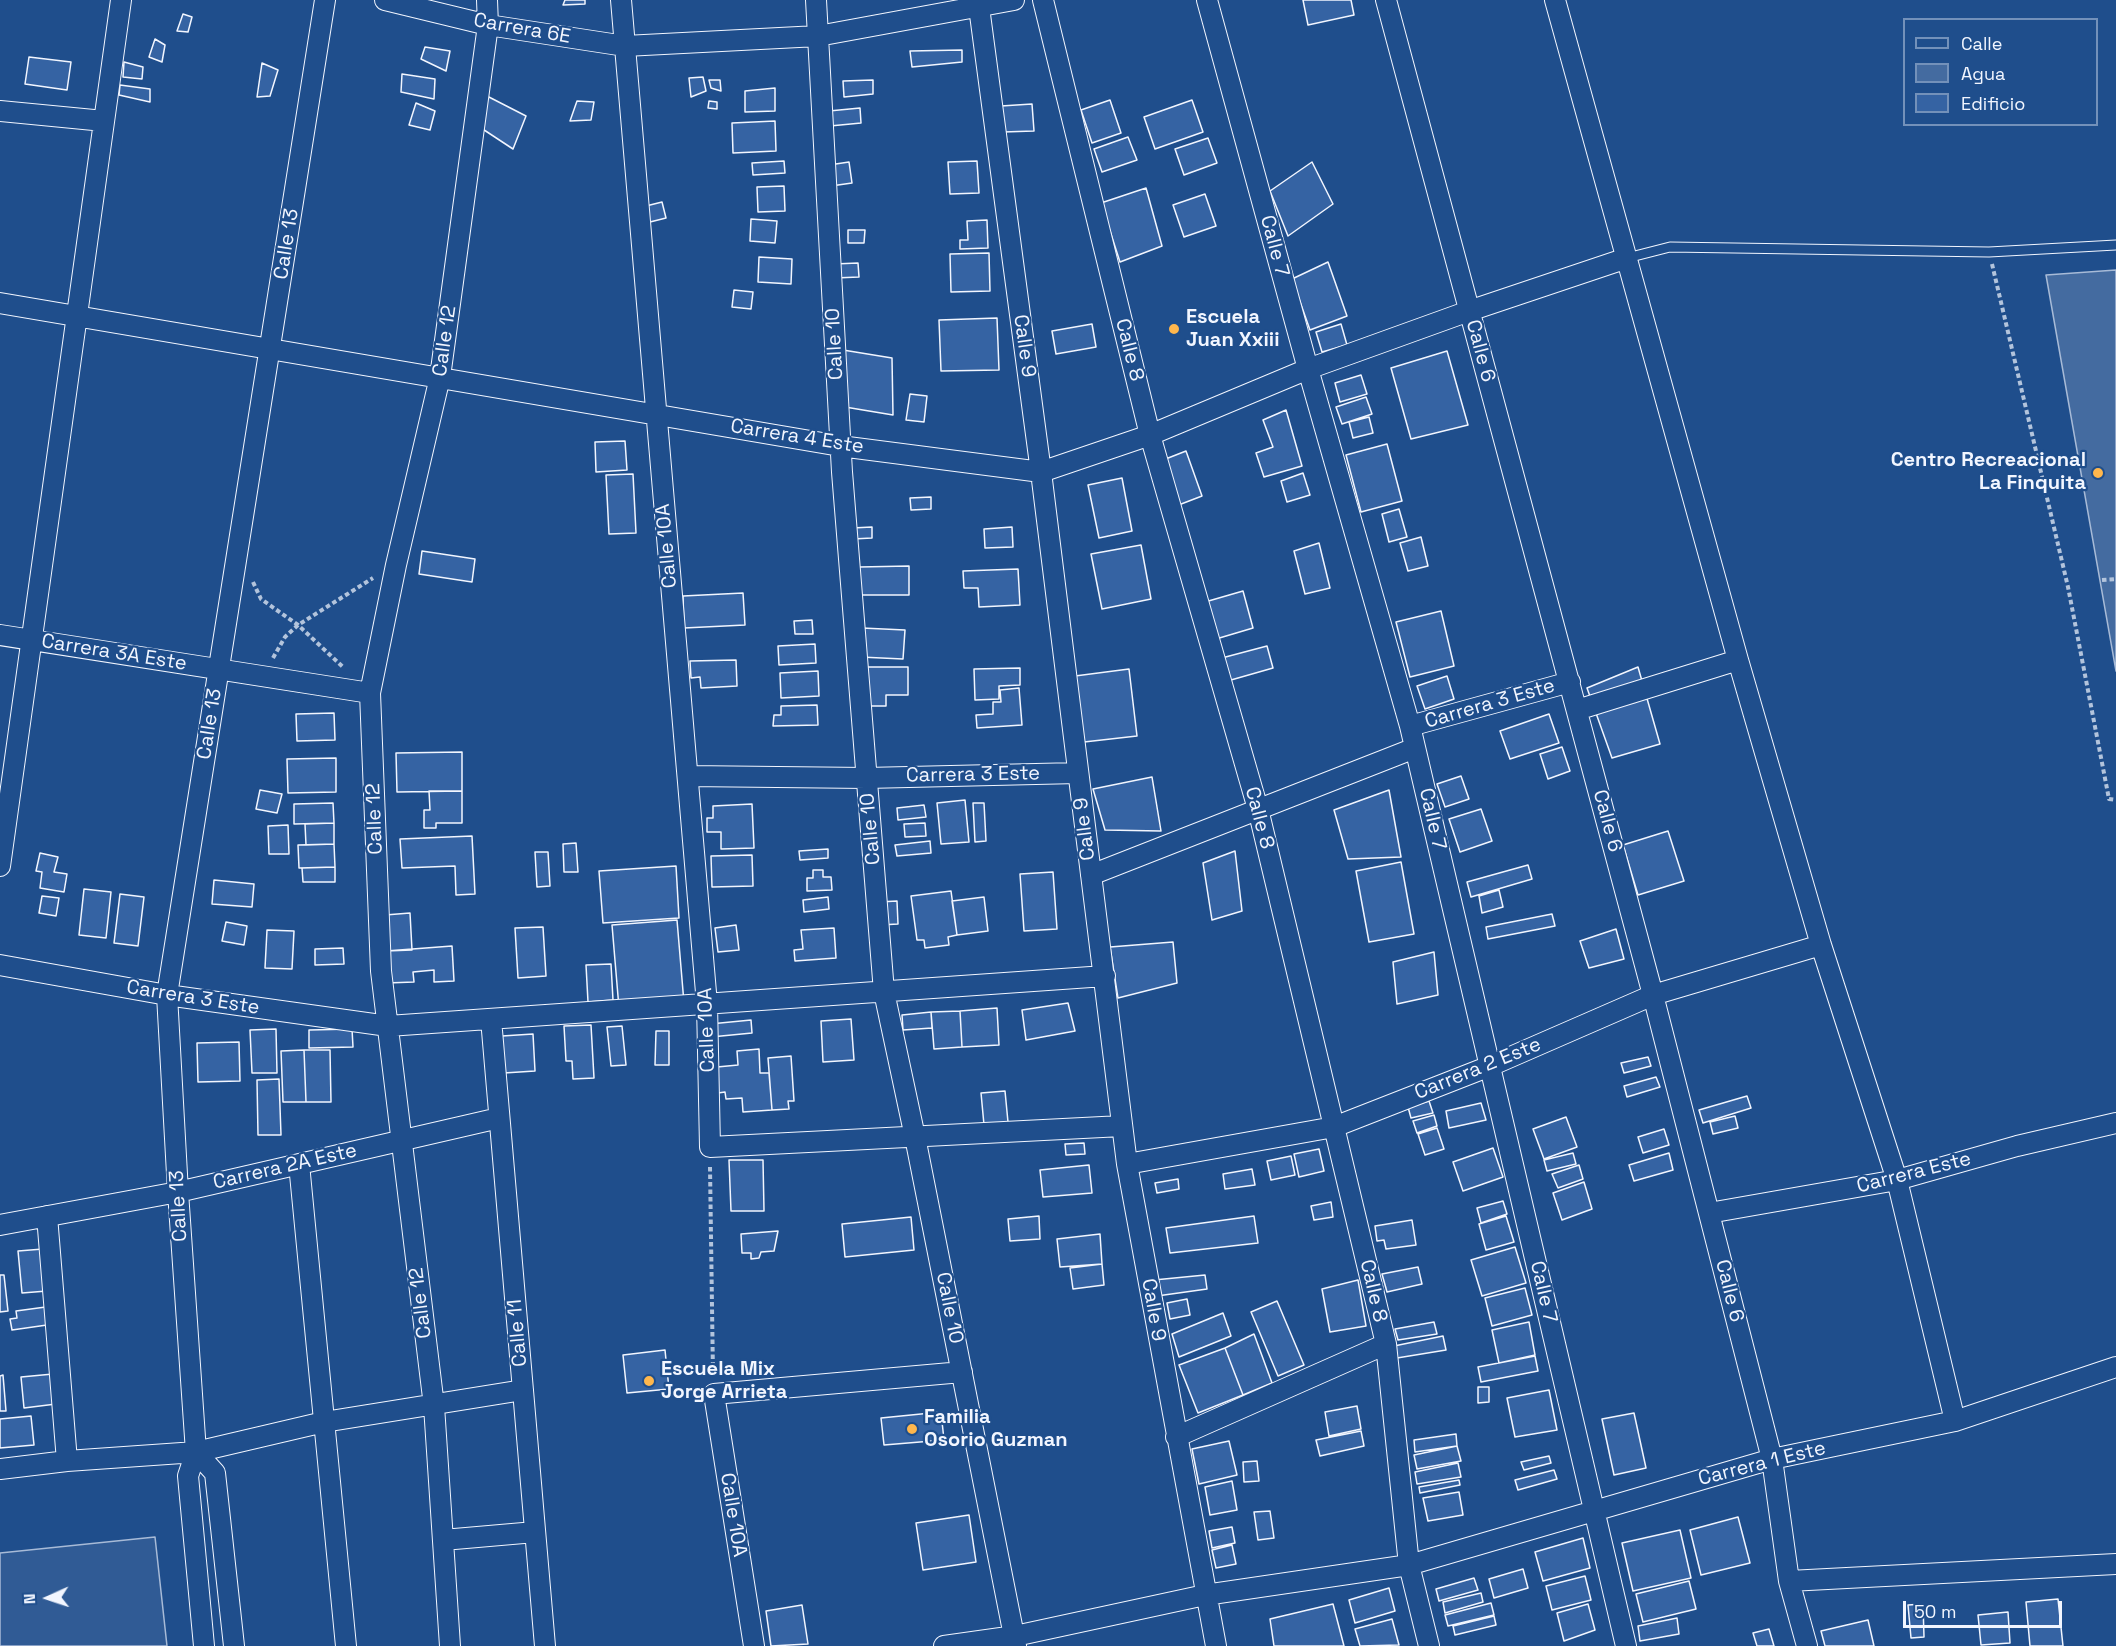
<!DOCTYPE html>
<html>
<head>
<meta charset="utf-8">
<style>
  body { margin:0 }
  #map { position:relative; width:2116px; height:1646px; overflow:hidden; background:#1f4e8c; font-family:"Space Grotesk",sans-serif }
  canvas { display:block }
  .legend { position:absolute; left:1903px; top:18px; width:195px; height:108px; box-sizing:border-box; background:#1f4e8c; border:2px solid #7391ba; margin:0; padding:8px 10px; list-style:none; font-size:18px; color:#f2f6ff }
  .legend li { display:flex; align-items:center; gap:12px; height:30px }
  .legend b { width:30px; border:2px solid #7391ba }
  .north { position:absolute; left:18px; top:1568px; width:60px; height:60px; -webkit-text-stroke:4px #1f4e8c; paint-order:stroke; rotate:267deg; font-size:16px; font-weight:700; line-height:24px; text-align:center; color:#f2f6ff }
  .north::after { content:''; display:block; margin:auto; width:21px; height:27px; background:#f2f6ff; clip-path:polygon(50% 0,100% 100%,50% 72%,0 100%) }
  .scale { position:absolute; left:1903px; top:1601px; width:159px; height:27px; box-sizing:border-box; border:3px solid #f2f6ff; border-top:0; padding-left:8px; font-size:18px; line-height:21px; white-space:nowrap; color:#f2f6ff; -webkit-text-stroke:4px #1f4e8c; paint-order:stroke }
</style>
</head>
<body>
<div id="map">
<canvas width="2116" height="1646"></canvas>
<ul class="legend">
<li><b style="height:8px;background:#1f4e8c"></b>Calle</li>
<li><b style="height:16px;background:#446ba0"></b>Agua</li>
<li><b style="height:16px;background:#3563a3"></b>Edificio</li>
</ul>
<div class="north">N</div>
<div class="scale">50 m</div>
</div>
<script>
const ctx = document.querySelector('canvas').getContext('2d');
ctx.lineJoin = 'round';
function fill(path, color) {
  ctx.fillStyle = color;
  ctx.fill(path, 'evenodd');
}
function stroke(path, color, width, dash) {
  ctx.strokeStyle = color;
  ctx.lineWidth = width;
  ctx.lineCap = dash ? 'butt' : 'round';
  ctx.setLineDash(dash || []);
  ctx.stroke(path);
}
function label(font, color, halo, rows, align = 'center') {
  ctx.font = font + ' "Space Grotesk",sans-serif';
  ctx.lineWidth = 4.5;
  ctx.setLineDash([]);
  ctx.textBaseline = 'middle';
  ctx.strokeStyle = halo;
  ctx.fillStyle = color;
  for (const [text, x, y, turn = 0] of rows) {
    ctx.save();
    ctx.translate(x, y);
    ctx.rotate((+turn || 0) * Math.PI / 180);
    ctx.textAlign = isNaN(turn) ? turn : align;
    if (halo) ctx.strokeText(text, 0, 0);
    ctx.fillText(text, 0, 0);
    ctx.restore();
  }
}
const built = new Path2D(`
  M155 1537 167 1646H0V1553Z`);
const water = new Path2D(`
  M2116 270V671L2046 275Z`);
const building = new Path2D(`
  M565 0H585V4L563 5Z
  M1303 0H1351L1354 15 1308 25Z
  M183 14 192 17 188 32 177 31Z
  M155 39 165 45 162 62 149 57Z
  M425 47 450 51 446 71 421 59Z
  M962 50V62L912 67 910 51Z
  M29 57 71 62 67 90 25 84Z
  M124 62 143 67 142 79 123 77Z
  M262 63 278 70 270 96 257 97Z
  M402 74 435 79 434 99 401 92Z
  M703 77 706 91 691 97 689 78Z
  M709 80H720L721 91 711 88Z
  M873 80V94L844 97 843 81Z
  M120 85 150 89V102L119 95Z
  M775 88V111L745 112V91Z
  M485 95 526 116 513 149 475 124Z
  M1110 100 1121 133 1092 143 1081 110Z
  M1192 100 1203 132 1155 149 1144 117Z
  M577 101 594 102 591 120 570 121Z
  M709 101 717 102V109L708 108Z
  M416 103 435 111 430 130 409 125Z
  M1032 104 1034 131 1003 132 1001 106Z
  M860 108 861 123 830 126 829 111Z
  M775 121 776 151 733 153 732 123Z
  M1128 137 1137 160 1102 172 1094 149Z
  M1208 138 1217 163 1184 175 1175 149Z
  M784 161 785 173 753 175 752 163Z
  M977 161 979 193 950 194 948 162Z
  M849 162 852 183 831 186 829 165Z
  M1312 162 1333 204 1288 236 1270 191Z
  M784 186 785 211 758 212 757 187Z
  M1146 188 1162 246 1120 262 1101 203Z
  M1205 194 1216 226 1184 237 1173 205Z
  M662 202 666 218 646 223 642 207Z
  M751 219 777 221 775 243 750 241Z
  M987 220 988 248 960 249V240H968L967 221Z
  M848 230H865L864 243H848Z
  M989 253 990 291 951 292 950 254Z
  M759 257 792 259 791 284 758 282Z
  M1328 262 1347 316 1310 330 1292 279Z
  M858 263 859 277 835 278 834 264Z
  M734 290 753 292 751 309 732 307Z
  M997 318 999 370 941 371 939 320Z
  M1092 324 1096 347 1056 354 1052 331Z
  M1341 324 1347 345 1322 352 1316 332Z
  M843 350 892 358 893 415 845 407Z
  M1447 351 1468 425 1411 439 1391 368Z
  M1361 375 1367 394 1340 402 1335 383Z
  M910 394 927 396 924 422 906 420Z
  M1366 397 1372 414 1342 424 1336 407Z
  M1286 410 1302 466 1264 477 1256 453 1273 447 1263 420Z
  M1369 417 1373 433 1353 438 1349 422Z
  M625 441 627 470 596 472 595 442Z
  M1387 444 1402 501 1361 512 1346 455Z
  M1186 451 1202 496 1176 506 1158 462Z
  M1303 473 1310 495 1287 502 1281 481Z
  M633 474 636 533 609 534 606 475Z
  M1122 478 1132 531 1099 538 1088 485Z
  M931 497V509L911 510 910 498Z
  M1399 509 1407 537 1389 542 1382 514Z
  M872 527V538L853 539 852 528Z
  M1012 527 1013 547 985 548 984 529Z
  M1421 537 1428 566 1408 571 1400 543Z
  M1319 543 1330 588 1305 594 1294 551Z
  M1141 545 1151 599 1102 609 1091 554Z
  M422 551 475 559 472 582 419 574Z
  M909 566V595H859V567Z
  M1018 569 1020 605 979 607 978 588H964L963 571Z
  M1243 591 1253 628 1216 639 1205 602Z
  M743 593 745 625 684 628 683 596Z
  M1441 611 1454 666 1410 677 1396 622Z
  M812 620 813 634H795L794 621Z
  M862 628 905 630 903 659 860 657Z
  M815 644 816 663 779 665 778 646Z
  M1267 646 1273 668 1224 682 1218 659Z
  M736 660 737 686 701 688 700 677 691 678 690 661Z
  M861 667H908V695H886V706H870V694H861Z
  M1638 667 1660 744 1612 758 1587 688Z
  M1020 668V685L999 686V699L975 700 974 669Z
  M1129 669 1137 736 1084 742 1075 676Z
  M818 671 819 696 781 698 780 673Z
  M1447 676 1454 699 1425 709 1417 686Z
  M1019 688 1022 725 977 728 976 715 993 714V702H1001L1000 690Z
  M817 705 818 725 773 726 774 715H781V706Z
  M334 713 335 740 297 741 296 714Z
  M1549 714 1559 743 1510 759 1500 731Z
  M1562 747 1570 771 1548 779 1540 754Z
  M462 752V791L397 792 396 753Z
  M336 758V792L288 793 287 759Z
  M1461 776 1469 799 1445 807 1437 784Z
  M1152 777 1161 831 1105 830 1093 789Z
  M260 790 282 794 277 813 256 809Z
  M1389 790 1401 857 1348 859 1334 810Z
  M429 791H462V823H436V828H424V810H430Z
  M965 800 969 842 941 844 937 803Z
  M333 803 334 823 294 824V804Z
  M973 803H984L986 841 975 842Z
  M752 804 754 848 721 849V832H707V818H713V806Z
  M924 805 926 817 898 820 897 808Z
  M1481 809 1492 841 1460 852 1449 819Z
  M334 823V844L306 845 305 824Z
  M925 823 926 836 905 837 904 824Z
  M288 825 289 854H269L268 826Z
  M1668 831 1684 881 1638 895 1623 845Z
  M472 836 475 894 456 895 455 866 402 868 400 839Z
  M930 841 931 853 897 856 895 845Z
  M576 843 578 872H564L563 844Z
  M334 844 335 867 299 868 298 845Z
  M828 849V858L800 860 799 851Z
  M1235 851 1242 911 1212 920 1203 863Z
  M535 852H548L550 886 537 887Z
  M40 853 58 857 54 872 67 874 64 892 40 888 42 872 36 871Z
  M752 855 753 886 712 887 711 856Z
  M1401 862 1414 934 1369 942 1356 871Z
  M1528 865 1532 879 1471 897 1467 882Z
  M676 866 679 918 603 923 599 871Z
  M335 867V882H303L302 868Z
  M813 870H823V877H831L832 890 807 891V878H813Z
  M1053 872 1057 929 1024 931 1020 874Z
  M214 880 254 884 252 907 212 904Z
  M84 889 111 892 106 938 79 935Z
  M1499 890 1503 907 1482 913 1479 896Z
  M951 891 957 935 948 937 949 945 925 948 924 940H917L911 896Z
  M120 894 144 897 138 946 114 943Z
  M42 896 59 898 56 916 39 913Z
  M828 897 829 909 804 912 803 900Z
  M984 897 988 931 957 935 952 901Z
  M897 901 898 924 880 925 879 902Z
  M410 913 412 950 386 951 385 915Z
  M1552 914 1555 926 1488 939 1486 927Z
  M677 920 684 1003 619 1008 612 925Z
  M226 922 247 926 244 945 222 941Z
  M736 925 739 950 718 952 715 928Z
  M543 927 546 976 518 978 515 928Z
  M834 928 836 958 795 961 794 950 803 949 801 930Z
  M1616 929 1624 959 1589 968 1580 941Z
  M267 930 294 931 292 969 265 968Z
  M1173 942 1177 983 1118 998 1110 947Z
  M452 946 454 981 434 982V970L413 972 414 982 387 983 386 951Z
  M343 948 344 964 315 965V949Z
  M1434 952 1438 995 1397 1004 1393 962Z
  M611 964 613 1000 588 1002 586 965Z
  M1068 1003 1075 1031 1026 1040 1022 1010Z
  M997 1008 999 1045 962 1047 960 1011Z
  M960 1011 962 1047 934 1049 931 1012Z
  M931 1012 932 1028 903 1030 902 1015Z
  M851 1019 854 1060 823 1062 821 1021Z
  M751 1020 752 1033 711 1037 710 1024Z
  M591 1025 594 1078 573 1079 572 1061H566L564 1026Z
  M622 1026 626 1065 611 1066 607 1027Z
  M276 1029 277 1073H252L250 1030Z
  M352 1029 353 1047 309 1048V1030Z
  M656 1031H669V1065H655Z
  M533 1034 535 1071 504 1073 502 1036Z
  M239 1042 240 1081 198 1082 197 1043Z
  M759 1049 760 1073H769L772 1110 743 1112 742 1098 726 1099 725 1092 718 1093 717 1067 738 1065 737 1051Z
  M304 1050 306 1102H283L281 1051Z
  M304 1050H330L331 1102H306Z
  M791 1056 794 1101H788L789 1109 772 1110 768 1058Z
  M1648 1057 1651 1066 1624 1073 1621 1063Z
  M1656 1077 1660 1087 1627 1097 1624 1086Z
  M279 1079 281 1135H258L257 1080Z
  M1005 1091 1008 1122 984 1125 981 1093Z
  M1747 1096 1751 1108 1703 1123 1699 1110Z
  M1429 1101 1433 1113 1411 1118 1408 1107Z
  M1481 1103 1486 1120 1449 1128 1446 1111Z
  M1434 1115 1437 1126 1417 1133 1413 1121Z
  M1735 1116 1738 1128 1713 1134 1710 1122Z
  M1566 1117 1577 1147 1544 1159 1533 1129Z
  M1437 1128 1444 1149 1425 1155 1418 1134Z
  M1664 1129 1669 1145 1643 1153 1638 1137Z
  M1084 1143 1085 1154 1066 1155 1065 1144Z
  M1493 1148 1503 1177 1463 1191 1453 1162Z
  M1319 1149 1324 1171 1299 1177 1294 1154Z
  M1573 1153 1576 1164 1547 1171 1544 1160Z
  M1669 1153 1673 1170 1634 1181 1629 1165Z
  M1291 1156 1295 1175 1271 1180 1267 1161Z
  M729 1160H763L764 1211H731Z
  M1089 1165 1092 1193 1043 1197 1040 1170Z
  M1579 1165 1583 1179 1558 1188 1552 1174Z
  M1252 1169 1255 1185 1225 1189 1223 1174Z
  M1178 1179 1179 1189 1157 1193 1155 1183Z
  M1584 1182 1592 1209 1562 1220 1553 1193Z
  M1503 1201 1507 1214 1481 1223 1477 1208Z
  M1331 1202 1333 1217 1314 1220 1311 1206Z
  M1039 1216 1040 1239 1010 1241 1008 1219Z
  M1254 1216 1258 1243 1170 1253 1166 1228Z
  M1506 1216 1514 1242 1486 1250 1479 1224Z
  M911 1217 914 1250 845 1257 842 1224Z
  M1412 1220 1416 1245 1386 1249 1384 1240 1377 1241 1375 1226Z
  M778 1231 774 1251 761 1252 759 1258 751 1259V1253H742L741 1234Z
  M1100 1234 1102 1264 1060 1267 1057 1239Z
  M1515 1247 1526 1283 1482 1296 1471 1260Z
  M43 1249 47 1291 22 1293 18 1251Z
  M1102 1264 1104 1285 1073 1289 1070 1268Z
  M1418 1267 1422 1284 1387 1292 1382 1274Z
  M0 1275H4L8 1311 0 1312Z
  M1205 1275 1207 1289 1157 1296 1154 1280Z
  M1358 1280 1366 1326 1330 1332 1322 1289Z
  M1525 1288 1532 1315 1492 1326 1485 1298Z
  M1187 1299 1190 1315 1170 1319 1167 1303Z
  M1277 1301 1304 1365 1278 1376 1251 1312Z
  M53 1306 54 1324 12 1330 10 1319 17 1318 16 1311Z
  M1223 1313 1231 1336 1179 1357 1172 1334Z
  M1434 1322 1437 1334 1398 1340 1395 1329Z
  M1529 1322 1535 1355 1499 1363 1492 1330Z
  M1254 1334 1272 1383 1243 1395 1225 1348Z
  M1443 1336 1446 1350 1397 1358 1394 1346Z
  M1225 1348 1243 1395 1198 1413 1179 1365Z
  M665 1350 669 1389 627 1393 623 1355Z
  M1535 1356 1538 1371 1481 1382 1478 1367Z
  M53 1374 56 1404 24 1408 21 1377Z
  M3 1375 6 1411H0V1376Z
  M1478 1387H1489V1402L1478 1403Z
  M1549 1390 1557 1430 1515 1437 1507 1398Z
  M1357 1406 1361 1429 1329 1436 1325 1412Z
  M941 1412 944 1440 884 1445 881 1418Z
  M1634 1413 1646 1468 1614 1475 1602 1419Z
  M31 1416 34 1445 0 1448V1419Z
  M1361 1431 1364 1446 1320 1456 1316 1440Z
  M1456 1434 1457 1446 1415 1452 1414 1440Z
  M1229 1441 1237 1475 1199 1484 1192 1449Z
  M1457 1446 1461 1461 1417 1469 1414 1455Z
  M1549 1456 1551 1463 1524 1470 1521 1462Z
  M1257 1461 1259 1481 1244 1482 1243 1462Z
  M1458 1463 1461 1477 1417 1484 1415 1472Z
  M1554 1470 1557 1479 1518 1490 1515 1480Z
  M1459 1480 1460 1485 1420 1493 1419 1487Z
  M1232 1481 1237 1510 1210 1515 1205 1487Z
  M1459 1492 1463 1515 1428 1521 1423 1498Z
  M1270 1511 1274 1538 1258 1540 1254 1512Z
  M969 1515 976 1562 923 1570 916 1523Z
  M1738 1517 1750 1563 1701 1575 1690 1530Z
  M1232 1527 1235 1543 1212 1548 1209 1531Z
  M1680 1530 1691 1578 1633 1591 1622 1543Z
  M1583 1538 1590 1568 1543 1581 1535 1552Z
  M1232 1545 1236 1564 1216 1568 1212 1550Z
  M1523 1569 1528 1588 1494 1598 1489 1579Z
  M1585 1576 1591 1600 1552 1610 1546 1586Z
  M1474 1578 1478 1590 1439 1601 1436 1589Z
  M1689 1581 1696 1609 1643 1622 1636 1594Z
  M1389 1588 1395 1611 1355 1623 1349 1600Z
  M1481 1593 1483 1602 1445 1613 1443 1602Z
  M2058 1599 2063 1646H2030L2026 1602Z
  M1491 1603 1494 1615 1448 1626 1445 1615Z
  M1333 1604 1344 1646H1274L1270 1619Z
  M1588 1604 1595 1630 1564 1641 1557 1613Z
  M1923 1604 1924 1637 1911 1638 1908 1605Z
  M802 1605 808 1644 771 1646 766 1611Z
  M2008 1612 2010 1643 1981 1645 1978 1615Z
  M1494 1616 1496 1625 1455 1635 1453 1626Z
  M1677 1618 1679 1634 1640 1641 1638 1626Z
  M1392 1619 1399 1645 1360 1646 1355 1629Z
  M1868 1620 1874 1646H1825L1821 1631Z
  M1769 1629 1774 1646H1757L1753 1633Z`);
const path = new Path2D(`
  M1992 264 2068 587 2109 799 2116 800
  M2102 580 2116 579
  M253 582 261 599 298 625 344 668
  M273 658 285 637 298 625 373 578
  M710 1167 713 1376`);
const lane = new Path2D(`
  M1627 258 1670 247 1989 252 2116 245`);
const street = new Path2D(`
  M385 0 488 25 625 46 818 36 1014 0
  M621 0 707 1004 710 1147 1122 1126
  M816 0 842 472 884 992 915 1137 1016 1646
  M1043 0 1150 435 1258 809 1386 1344 1409 1565 1429 1646
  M1207 0 1308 369 1410 726 1626 1646
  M1386 0 1653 995 1772 1459 1789 1581 1807 1646
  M1555 0 1738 660 1821 945 1897 1180 1955 1421
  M979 7 1041 472 1127 1164 1216 1646
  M0 111 104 121
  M0 303 840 446 1041 472 1150 435 1308 369 1469 311 1627 258
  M0 635 370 693
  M1577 710 1738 660
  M1410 726 1570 682
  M688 776 866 778 1078 773
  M0 866 121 0
  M1091 875 1415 748
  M0 965 167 995 388 1026 1105 976
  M491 1019 545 1646
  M299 1164 346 1646
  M1127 1164 1334 1127 1490 1066 1653 995 1821 945
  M1709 1213 1897 1180 2017 1146 2116 1123
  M47 1216 67 1461
  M0 1225 178 1192 499 1118
  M1176 1437 1386 1344
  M196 1452 215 1473 234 1646
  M0 1469 67 1461 196 1452 324 1422 523 1390
  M443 1540 535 1532
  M1789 1581 2116 1564
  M204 1646 188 1476 196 1452 178 1192 167 995 325 0
  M450 1646 434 1406 381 971 370 693 396 565 440 377 488 25 487 0
  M754 1646 714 1394 962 1372
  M944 1646 1015 1636 1205 1595 1409 1565 1772 1459 1955 1421 2116 1367`);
const markers = [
  [1174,329,6,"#ffb74d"],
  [2098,473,6,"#ffb74d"],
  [649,1381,6,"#ffb74d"],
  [912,1429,6,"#ffb74d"]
];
const streetNames = [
  ["Carrera 6E",522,29,10],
  ["Calle 13",287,244,-81],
  ["Calle 7",1274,246,75],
  ["Calle 12",445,341,-82],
  ["Calle 10",835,344,-93],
  ["Calle 9",1024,346,82],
  ["Calle 8",1129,350,76],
  ["Calle 6",1480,351,75],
  ["Carrera 4 Este",797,437,9],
  ["Calle 10A",667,546,-95],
  ["Carrera 3A Este",114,653,9],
  ["Carrera 3 Este",1490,704,-16],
  ["Calle 13",210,724,-81],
  ["Carrera 3 Este",973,775,-1],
  ["Calle 8",1259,818,75],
  ["Calle 12",375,819,-92],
  ["Calle 7",1432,819,77],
  ["Calle 6",1607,821,75],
  ["Calle 10",871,829,-95],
  ["Calle 9",1085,829,-97],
  ["Carrera 3 Este",193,998,9],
  ["Calle 10A",707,1030,-92],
  ["Carrera 2 Este",1478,1069,-22],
  ["Carrera 2A Este",285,1167,-13],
  ["Carrera Este",1914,1173,-14],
  ["Calle 13",179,1206,-93],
  ["Calle 8",1373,1291,77],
  ["Calle 6",1729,1291,76],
  ["Calle 7",1543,1292,77],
  ["Calle 12",421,1303,-97],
  ["Calle 10",949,1308,79],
  ["Calle 9",1153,1310,80],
  ["Calle 11",518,1333,-95],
  ["Carrera 1 Este",1762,1464,-14],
  ["Calle 10A",733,1515,81]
];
const poiNames = [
  ["Escuela",1186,318],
  ["Juan Xxiii",1186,341],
  ["Centro Recreacional",2086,461,"right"],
  ["La Finquita",2086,484,"right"],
  ["Escuela Mix",661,1370],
  ["Jorge Arrieta",661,1393],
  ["Familia",924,1418],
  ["Osorio Guzman",924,1441]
];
fill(built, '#305b95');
stroke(built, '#a8bbd7', 1.5);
fill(water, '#446ba0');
stroke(water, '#a8bbd7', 1.5);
fill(building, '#3563a3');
stroke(building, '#f2f6ff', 1.5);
stroke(lane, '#f2f6ff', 11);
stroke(street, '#f2f6ff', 22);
stroke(path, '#b3c4dc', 4, [4.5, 3]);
stroke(lane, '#1f4e8c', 9);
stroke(street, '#1f4e8c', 20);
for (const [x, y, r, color] of markers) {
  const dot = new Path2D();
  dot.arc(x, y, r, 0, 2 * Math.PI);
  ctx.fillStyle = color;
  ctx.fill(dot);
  stroke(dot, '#1f4e8c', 2);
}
label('20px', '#f2f6ff', '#1f4e8c', streetNames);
label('bold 20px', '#f2f6ff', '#1f4e8c', poiNames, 'left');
</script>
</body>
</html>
